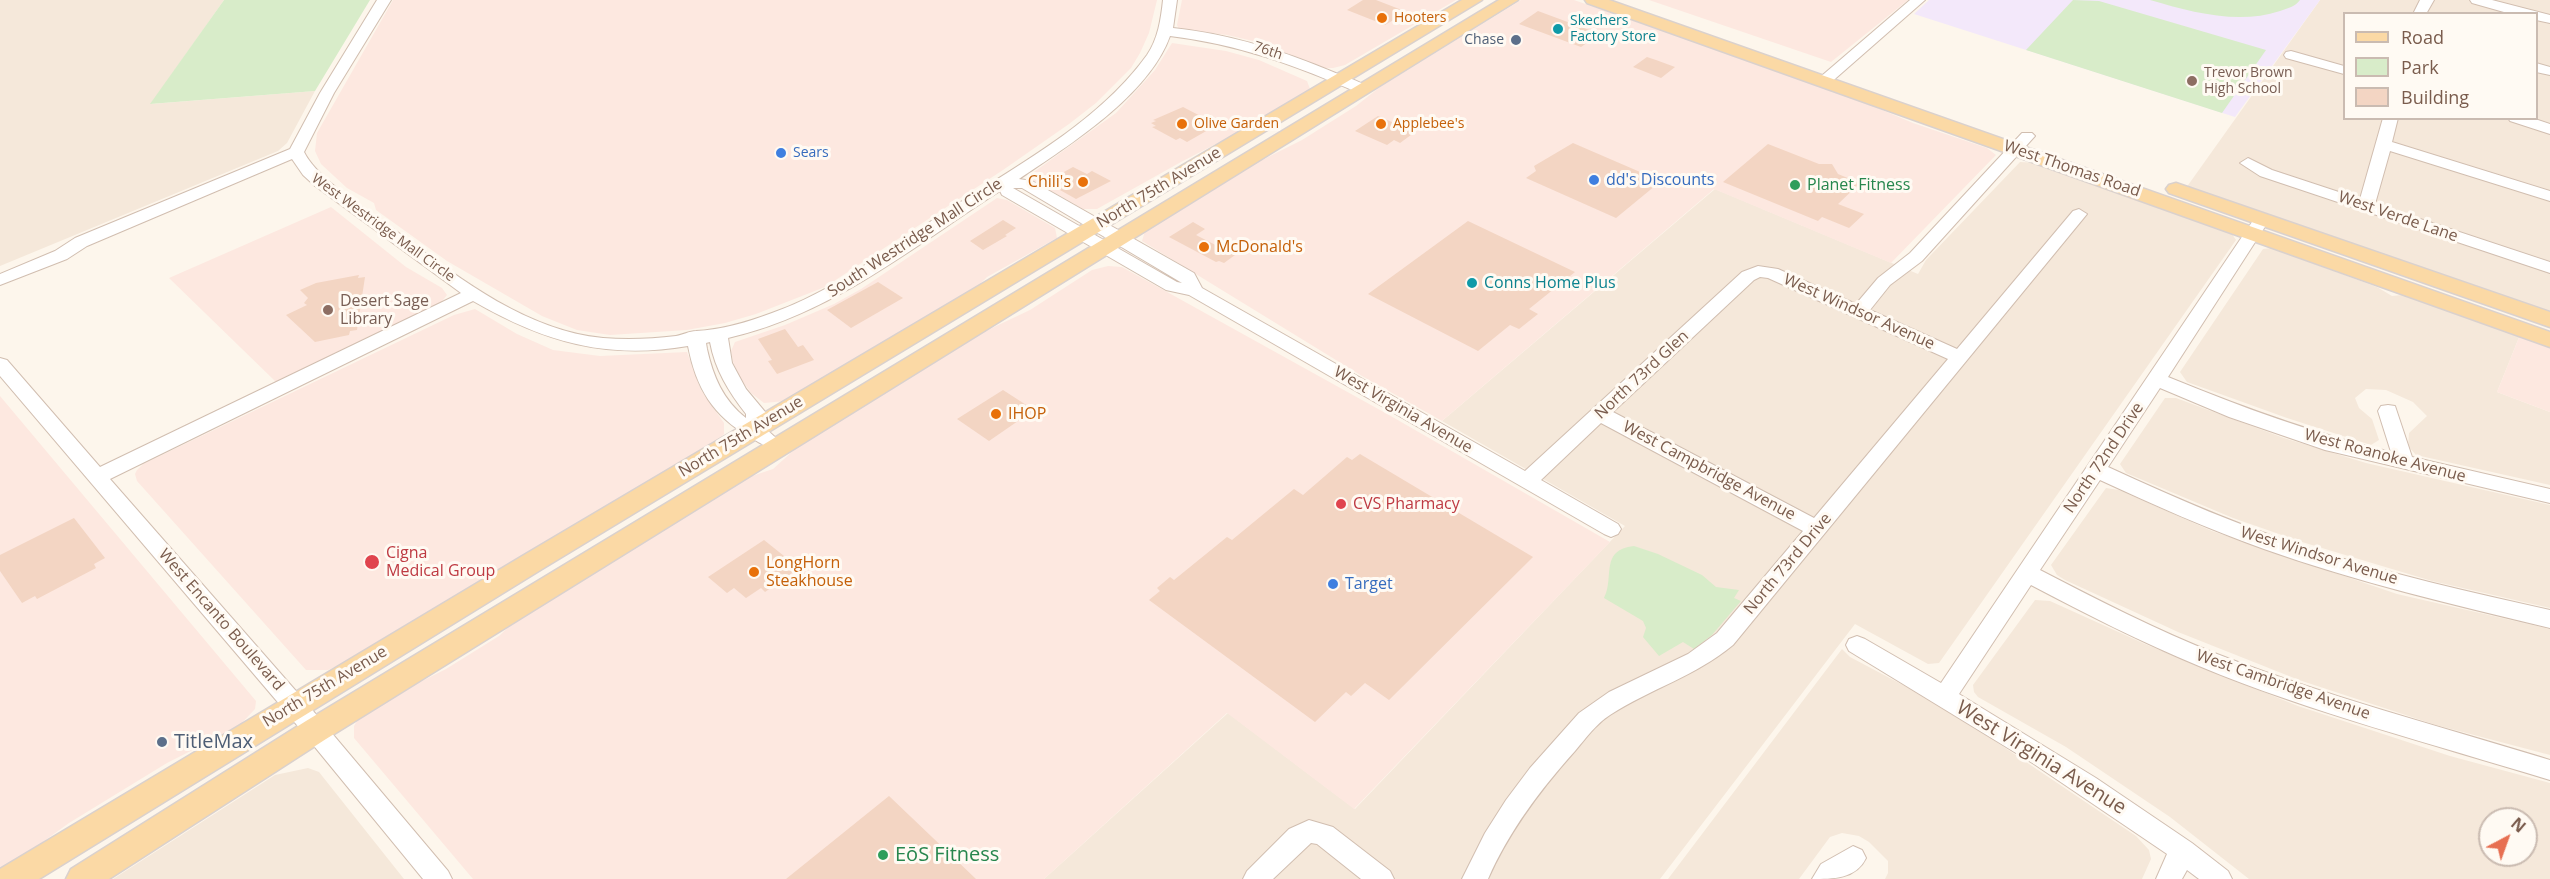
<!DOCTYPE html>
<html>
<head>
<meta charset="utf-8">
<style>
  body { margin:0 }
  #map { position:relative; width:2550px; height:879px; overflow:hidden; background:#fdf6ec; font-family:"Open Sans",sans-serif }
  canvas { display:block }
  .legend { position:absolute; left:2343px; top:12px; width:195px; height:108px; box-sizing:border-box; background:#fffaf3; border:2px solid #cabbb1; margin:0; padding:8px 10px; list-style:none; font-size:18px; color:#7a5c4d }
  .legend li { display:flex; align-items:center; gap:12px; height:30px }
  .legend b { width:30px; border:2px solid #cabbb1 }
  .north { position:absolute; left:2478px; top:807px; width:60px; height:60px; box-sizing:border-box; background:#fffaf3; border:2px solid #cabbb1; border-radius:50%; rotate:41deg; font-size:16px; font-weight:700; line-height:24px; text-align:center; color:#7a5c4d }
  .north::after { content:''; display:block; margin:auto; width:21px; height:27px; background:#e76f51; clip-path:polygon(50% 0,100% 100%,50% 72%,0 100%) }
</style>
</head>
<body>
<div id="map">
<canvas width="2550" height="879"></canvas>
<ul class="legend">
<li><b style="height:8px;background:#fbd9a5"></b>Road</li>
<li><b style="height:16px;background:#d8ecc9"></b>Park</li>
<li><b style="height:16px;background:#f3d5c3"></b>Building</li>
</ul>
<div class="north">N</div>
</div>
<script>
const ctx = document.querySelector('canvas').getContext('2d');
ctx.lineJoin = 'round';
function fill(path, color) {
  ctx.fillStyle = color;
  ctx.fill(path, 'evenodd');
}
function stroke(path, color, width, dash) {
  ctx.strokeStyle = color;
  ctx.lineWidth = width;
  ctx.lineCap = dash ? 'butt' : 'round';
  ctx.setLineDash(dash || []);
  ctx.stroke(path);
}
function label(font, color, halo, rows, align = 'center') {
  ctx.font = font + ' "Open Sans",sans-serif';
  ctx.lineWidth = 6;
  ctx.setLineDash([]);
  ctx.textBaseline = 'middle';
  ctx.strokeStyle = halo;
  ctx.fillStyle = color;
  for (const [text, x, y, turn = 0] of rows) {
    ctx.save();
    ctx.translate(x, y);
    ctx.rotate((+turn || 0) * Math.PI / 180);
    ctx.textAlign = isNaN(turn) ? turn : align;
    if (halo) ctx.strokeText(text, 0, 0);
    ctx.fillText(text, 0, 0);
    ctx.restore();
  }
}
const residential = new Path2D(`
  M0 0H224L151 104 315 91 287 143 278 151 0 266Z
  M2320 0H2550V314L2186 188ZM2344 14H2536V118H2344Z
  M2020 162 2039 163 2232 234 2236 240 1939 663 1928 664 1855 624 1660 879H1044L1228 713 1355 809 1625 526 1442 421 1715 189 1918 274 1926 260Z
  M2271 248 2377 287 2392 296 2402 295 2520 335 2497 392 2550 412V485L2416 455 2408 446 2409 433 2427 416 2413 402 2386 390 2366 389 2355 398 2359 408 2372 419 2379 440 2371 445 2287 418 2187 382 2180 372 2263 249Z
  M2165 398H2176L2284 438 2366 463 2550 505V608L2432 581 2302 542 2233 518 2126 473 2120 464Z
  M2106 488 2119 490 2212 531 2397 594 2550 629V755L2436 725 2299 680 2178 632 2065 580 2057 575 2051 565Z
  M2035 600 2050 601 2145 644 2298 706 2450 756 2550 783V879H2249L2170 817 2066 747 1978 697 1974 692 1973 685ZM2490 819H2526V855H2490Z
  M1842 649 1850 657 1918 693 1980 731 2136 836 2149 850 2151 859 2142 879H1885L1888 873V861L1869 842 1859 836 1842 833 1830 837 1799 879H1668Z
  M308 768 319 772 404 879H113L275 775Z`);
const commercial = new Path2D(`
  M393 0H1157L1149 33 1140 53 1131 68 1096 103 1069 124 1003 170 825 287 756 314 725 323 687 330 610 335 577 330 542 316 447 261 376 210 374 203 347 188 321 164 315 151 317 133Z
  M1182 0H1456L1345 65 1333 68H1324L1253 41 1227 35 1179 29 1177 25Z
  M1521 0H1574L1849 96 1913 123 1987 148 1996 155 1891 263 1714 189 1442 421 1362 376 1142 241 1145 231 1258 162 1302 140 1356 106 1380 87Z
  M1649 0H1908L1831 62Z
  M1172 43 1226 51 1259 60 1307 81 1310 89 1233 135 1181 162 1097 209H1083L1030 179 1031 174 1116 113 1155 70Z
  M997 198 1007 200 1055 228 1057 238 987 277 972 292 786 401 764 403 751 393 738 375 733 362 731 351 735 342 785 325 834 304 861 289Z
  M331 207 406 267 442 288 447 295 440 304 276 382 169 278Z
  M1108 266 1122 267 1389 415 1610 542 1354 809 1227 713 1044 879H473L354 738V726L360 716 392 696 446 669 499 636 519 617 740 480 773 469 804 441 975 336 1030 310 1092 270Z
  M475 309 517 334 553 350 600 356 687 352 701 390 724 423V434L718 441 344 663 328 670H306L137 481 135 474 137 470 143 464 454 315Z
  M2520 335 2550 345V412L2497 392Z
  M0 396 256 701 255 709 238 727 167 763 69 823 0 873Z`);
const education = new Path2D(`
  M1929 0H2320L2235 117 1914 14Z`);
const green = new Path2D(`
  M224 0H370L315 91 150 104Z
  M2073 0 2099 1 2266 50 2222 113 2026 50Z
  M2150 0H2300C2295 7 2288 8 2280 11 2238 25 2191 12 2150 0Z
  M1634 546 1658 554 1702 575 1716 587 1739 590 1734 598 1741 601 1712 635 1694 649 1683 642 1659 656 1643 637 1646 628 1643 621 1604 598C1615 578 1599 550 1634 546Z`);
const building = new Path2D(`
  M1363 0H1376L1407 12 1385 25 1347 10Z
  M1538 11 1600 34 1581 47 1519 24Z
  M1647 57 1656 60 1675 67 1661 78 1633 67Z
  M1183 107 1214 123 1204 128 1208 130 1187 142 1180 138 1176 140 1152 127 1156 126 1151 123 1156 121 1153 120Z
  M1378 116 1415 132 1400 143 1394 140 1387 145 1355 131Z
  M1573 143 1610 159 1661 181 1616 218 1526 178 1536 171 1534 166Z
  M1768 144 1819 164H1832L1838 174 1860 183 1838 204 1864 214 1849 228 1822 217 1818 221 1723 182Z
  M1073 167 1087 174 1092 171 1111 181 1076 199 1060 190 1055 186 1059 183 1051 179Z
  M1003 220 1016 228 1005 235 1007 236 983 250 970 241Z
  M1468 221 1575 272 1529 309 1538 314 1519 329 1510 325 1478 351 1368 294Z
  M1193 222 1205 229 1196 235 1235 255 1224 263 1219 261 1216 262 1169 237Z
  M359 275 358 278 365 277 357 330 350 331 349 335 315 342 286 315 307 305 304 303 308 298 300 290 316 283Z
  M878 282 903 298 851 328 827 310Z
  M785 329 798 347 803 345 814 360 777 374 768 361 772 360 758 339Z
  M1003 390 1034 410 989 441 957 419Z
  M1360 454 1533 557 1389 700 1365 683 1351 696 1346 692 1315 722 1149 600 1160 591 1157 588 1170 577 1174 580 1227 537 1232 540 1294 489 1303 495 1347 457 1352 460Z
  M74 518 105 558 94 564 96 568 37 599 35 596 22 603 0 571V555Z
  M764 540 799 568 765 592 761 588 746 598 734 588 727 593 708 577Z
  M889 796 976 879H786Z`);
const minor = new Path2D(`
  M377 0H391L334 93 304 152C318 181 376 216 403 236 461 280 528 331 603 338 627 340 652 339 676 336 683 335 689 331 696 331 721 330 748 322 772 313 832 292 883 252 936 218 1008 170 1095 127 1147 55 1158 39 1161 19 1163 0H1177L1173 28C1231 34 1284 51 1338 74 1348 78 1364 82 1371 90L1364 94 1359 93C1297 66 1238 44 1170 36 1149 95 1070 145 1019 179L1032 181 1194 273 1202 288 1525 471 1742 272 1758 266 1778 269 1856 304 1878 278 1910 253 2022 133H2032L2035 136 1922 261 1890 285 1870 310 1957 349 2073 211 2079 209 2087 214 1733 645C1696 676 1650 689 1610 715 1596 724 1586 738 1575 751 1540 790 1509 831 1488 879H1462L1485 833 1506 800 1530 768 1579 713 1609 692 1688 654 1717 633 1803 531 1601 423 1541 480 1618 524 1621 529 1618 534 1611 537 1604 534 1189 295 1166 290 1002 195 1000 191C911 248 832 314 728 338L732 363 746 389 766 413 765 428 777 439 774 444 767 446C760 444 756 440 750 437 713 416 696 388 688 346 606 360 544 342 473 301L110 479 303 699 448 871 452 879H423L287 713 0 376V358L7 360 100 467 461 293 315 186 303 175 292 159 87 246 67 259 0 285V274L55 251 75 238 290 149 320 93ZM1013 188H1022L1182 283 1177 282ZM1760 277 1768 278 1948 359 1814 518 1613 412 1754 280ZM710 342C715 370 729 392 746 414V418C723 400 713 376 707 349L706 343Z
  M1910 0H1925L1828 85H1818L1816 82 1818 79Z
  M2420 0H2434L2426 14H2413Z
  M2470 0H2492L2550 15V23L2536 20V14H2511L2472 3Z
  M2291 51 2344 66V74L2286 58 2284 55 2286 52Z
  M2536 63 2550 67V75L2536 72Z
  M2383 118H2398L2392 142 2550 191V201L2390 151 2375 204 2550 262V273L2260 176 2240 163 2248 158 2272 170 2360 199Z
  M2508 118H2532L2550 124V134L2510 121Z
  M2262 214 2270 219 2168 377C2241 407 2314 434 2391 452L2378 411 2381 406 2388 405 2395 406 2412 457 2550 489V503L2325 450 2229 417 2160 388 2108 467C2175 498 2242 527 2311 549 2390 574 2470 592 2550 610V628C2454 605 2357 582 2264 549 2208 529 2154 505 2100 480L2040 570C2098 600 2156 630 2217 654 2325 696 2439 726 2550 760V780C2433 744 2312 713 2199 666 2141 642 2086 614 2031 585L1959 694 2096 778 2192 843 2228 871 2232 879H2199L2187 870 2182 879H2156L2167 854 2034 764 1849 651 1846 645 1849 639 1857 636 1865 639 1941 683 2254 219Z
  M1309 820 1333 827 1390 871 1394 879H1361L1317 844 1311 843 1273 879H1243L1247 871 1289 829Z
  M1853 846 1862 850 1866 858C1856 879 1833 879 1812 879L1821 864Z`);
const major = new Path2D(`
  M1462 0H1482L542 569 39 879H0V869L524 555Z
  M1499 0H1518L326 739 109 879H66L71 869 306 721Z
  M1585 0H1609L2550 332V347L1587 3Z
  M2176 183 2550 312V327L2169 193 2166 189 2169 185Z`);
const markers = [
  [1382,18,6,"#e8710a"],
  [1558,29,6,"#0f9aa8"],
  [1516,40,6,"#5c6f8a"],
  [2192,81,6,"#8d6e63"],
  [1182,124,6,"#e8710a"],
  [1381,124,6,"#e8710a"],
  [781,153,6,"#3f7fe0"],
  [1594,180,6,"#3f7fe0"],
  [1083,182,6,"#e8710a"],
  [1795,185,6,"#2e9e5b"],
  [1204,247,6,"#e8710a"],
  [1472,283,6,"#0f9aa8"],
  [328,310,6,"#8d6e63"],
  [996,414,6,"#e8710a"],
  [1341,504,6,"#e0444e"],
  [372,562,8,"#e0444e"],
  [754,572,6,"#e8710a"],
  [1333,584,6,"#3f7fe0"],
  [162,742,6,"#5c6f8a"],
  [883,855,6,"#2e9e5b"]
];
const farFoodnames = [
  ["Hooters",1394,18],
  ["Olive Garden",1194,124],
  ["Applebee's",1393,124]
];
const farCulturenames = [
  ["Skechers",1570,21],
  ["Factory Store",1570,37]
];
const farServicenames = [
  ["Chase",1504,40]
];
const farStreetnames = [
  ["76th",1268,51,19],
  ["West Westridge Mall Circle",383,228,36]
];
const farEducationnames = [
  ["Trevor Brown",2204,73],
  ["High School",2204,89]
];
const farShopnames = [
  ["Sears",793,153]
];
const streetNames = [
  ["West Thomas Road",2072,169,19],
  ["North 75th Avenue",1159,188,-31],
  ["West Verde Lane",2398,217,19],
  ["South Westridge Mall Circle",915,238,-33],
  ["West Windsor Avenue",1859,312,24],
  ["North 73rd Glen",1642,375,-43],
  ["West Virginia Avenue",1403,410,30],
  ["North 75th Avenue",741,437,-31],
  ["West Roanoke Avenue",2385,456,15],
  ["North 72nd Drive",2104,458,-56],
  ["West Campbridge Avenue",1709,471,28],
  ["West Windsor Avenue",2319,556,17],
  ["North 73rd Drive",1788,564,-50],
  ["West Encanto Boulevard",221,620,49],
  ["West Cambridge Avenue",2283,685,19],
  ["North 75th Avenue",325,687,-31]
];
const shopNames = [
  ["dd's Discounts",1606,180],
  ["Target",1345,584]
];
const foodNames = [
  ["Chili's",1071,182,"right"],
  ["McDonald's",1216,247],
  ["IHOP",1008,414],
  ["LongHorn",766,563],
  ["Steakhouse",766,581]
];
const leisureNames = [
  ["Planet Fitness",1807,185]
];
const cultureNames = [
  ["Conns Home Plus",1484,283]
];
const educationNames = [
  ["Desert Sage",340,301],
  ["Library",340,319]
];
const healthNames = [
  ["CVS Pharmacy",1353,504],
  ["Cigna",386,553],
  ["Medical Group",386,571]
];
const nearServicenames = [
  ["TitleMax",174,742]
];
const nearStreetnames = [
  ["West Virginia Avenue",2041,758,32]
];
const nearLeisurenames = [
  ["EōS Fitness",895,855]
];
fill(residential, '#f5e8da');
fill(commercial, '#fde8e0');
fill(education, '#f3e8fa');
fill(green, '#d8ecc9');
fill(building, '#f3d5c3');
stroke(minor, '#d1beb0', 2);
stroke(major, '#dad1cd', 3);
fill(minor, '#fff');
fill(major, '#fbd9a5');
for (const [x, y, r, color] of markers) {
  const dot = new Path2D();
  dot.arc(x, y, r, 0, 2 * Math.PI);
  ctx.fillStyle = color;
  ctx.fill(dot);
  stroke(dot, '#fffaf3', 2);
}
label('14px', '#c56008', '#fffaf3', farFoodnames, 'left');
label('14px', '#0d838f', '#fffaf3', farCulturenames, 'left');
label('14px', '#4e5e75', '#fffaf3', farServicenames, 'right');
label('14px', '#7a5c4d', '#fffaf3', farStreetnames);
label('14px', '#785e54', '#fffaf3', farEducationnames, 'left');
label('14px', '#366cbe', '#fffaf3', farShopnames, 'left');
label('16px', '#7a5c4d', '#fffaf3', streetNames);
label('16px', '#366cbe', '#fffaf3', shopNames, 'left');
label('16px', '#c56008', '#fffaf3', foodNames, 'left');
label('16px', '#27864d', '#fffaf3', leisureNames, 'left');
label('16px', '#0d838f', '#fffaf3', cultureNames, 'left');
label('16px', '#785e54', '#fffaf3', educationNames, 'left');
label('16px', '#be3a42', '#fffaf3', healthNames, 'left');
label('20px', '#4e5e75', '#fffaf3', nearServicenames, 'left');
label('20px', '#7a5c4d', '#fffaf3', nearStreetnames);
label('20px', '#27864d', '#fffaf3', nearLeisurenames, 'left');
</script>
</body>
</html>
